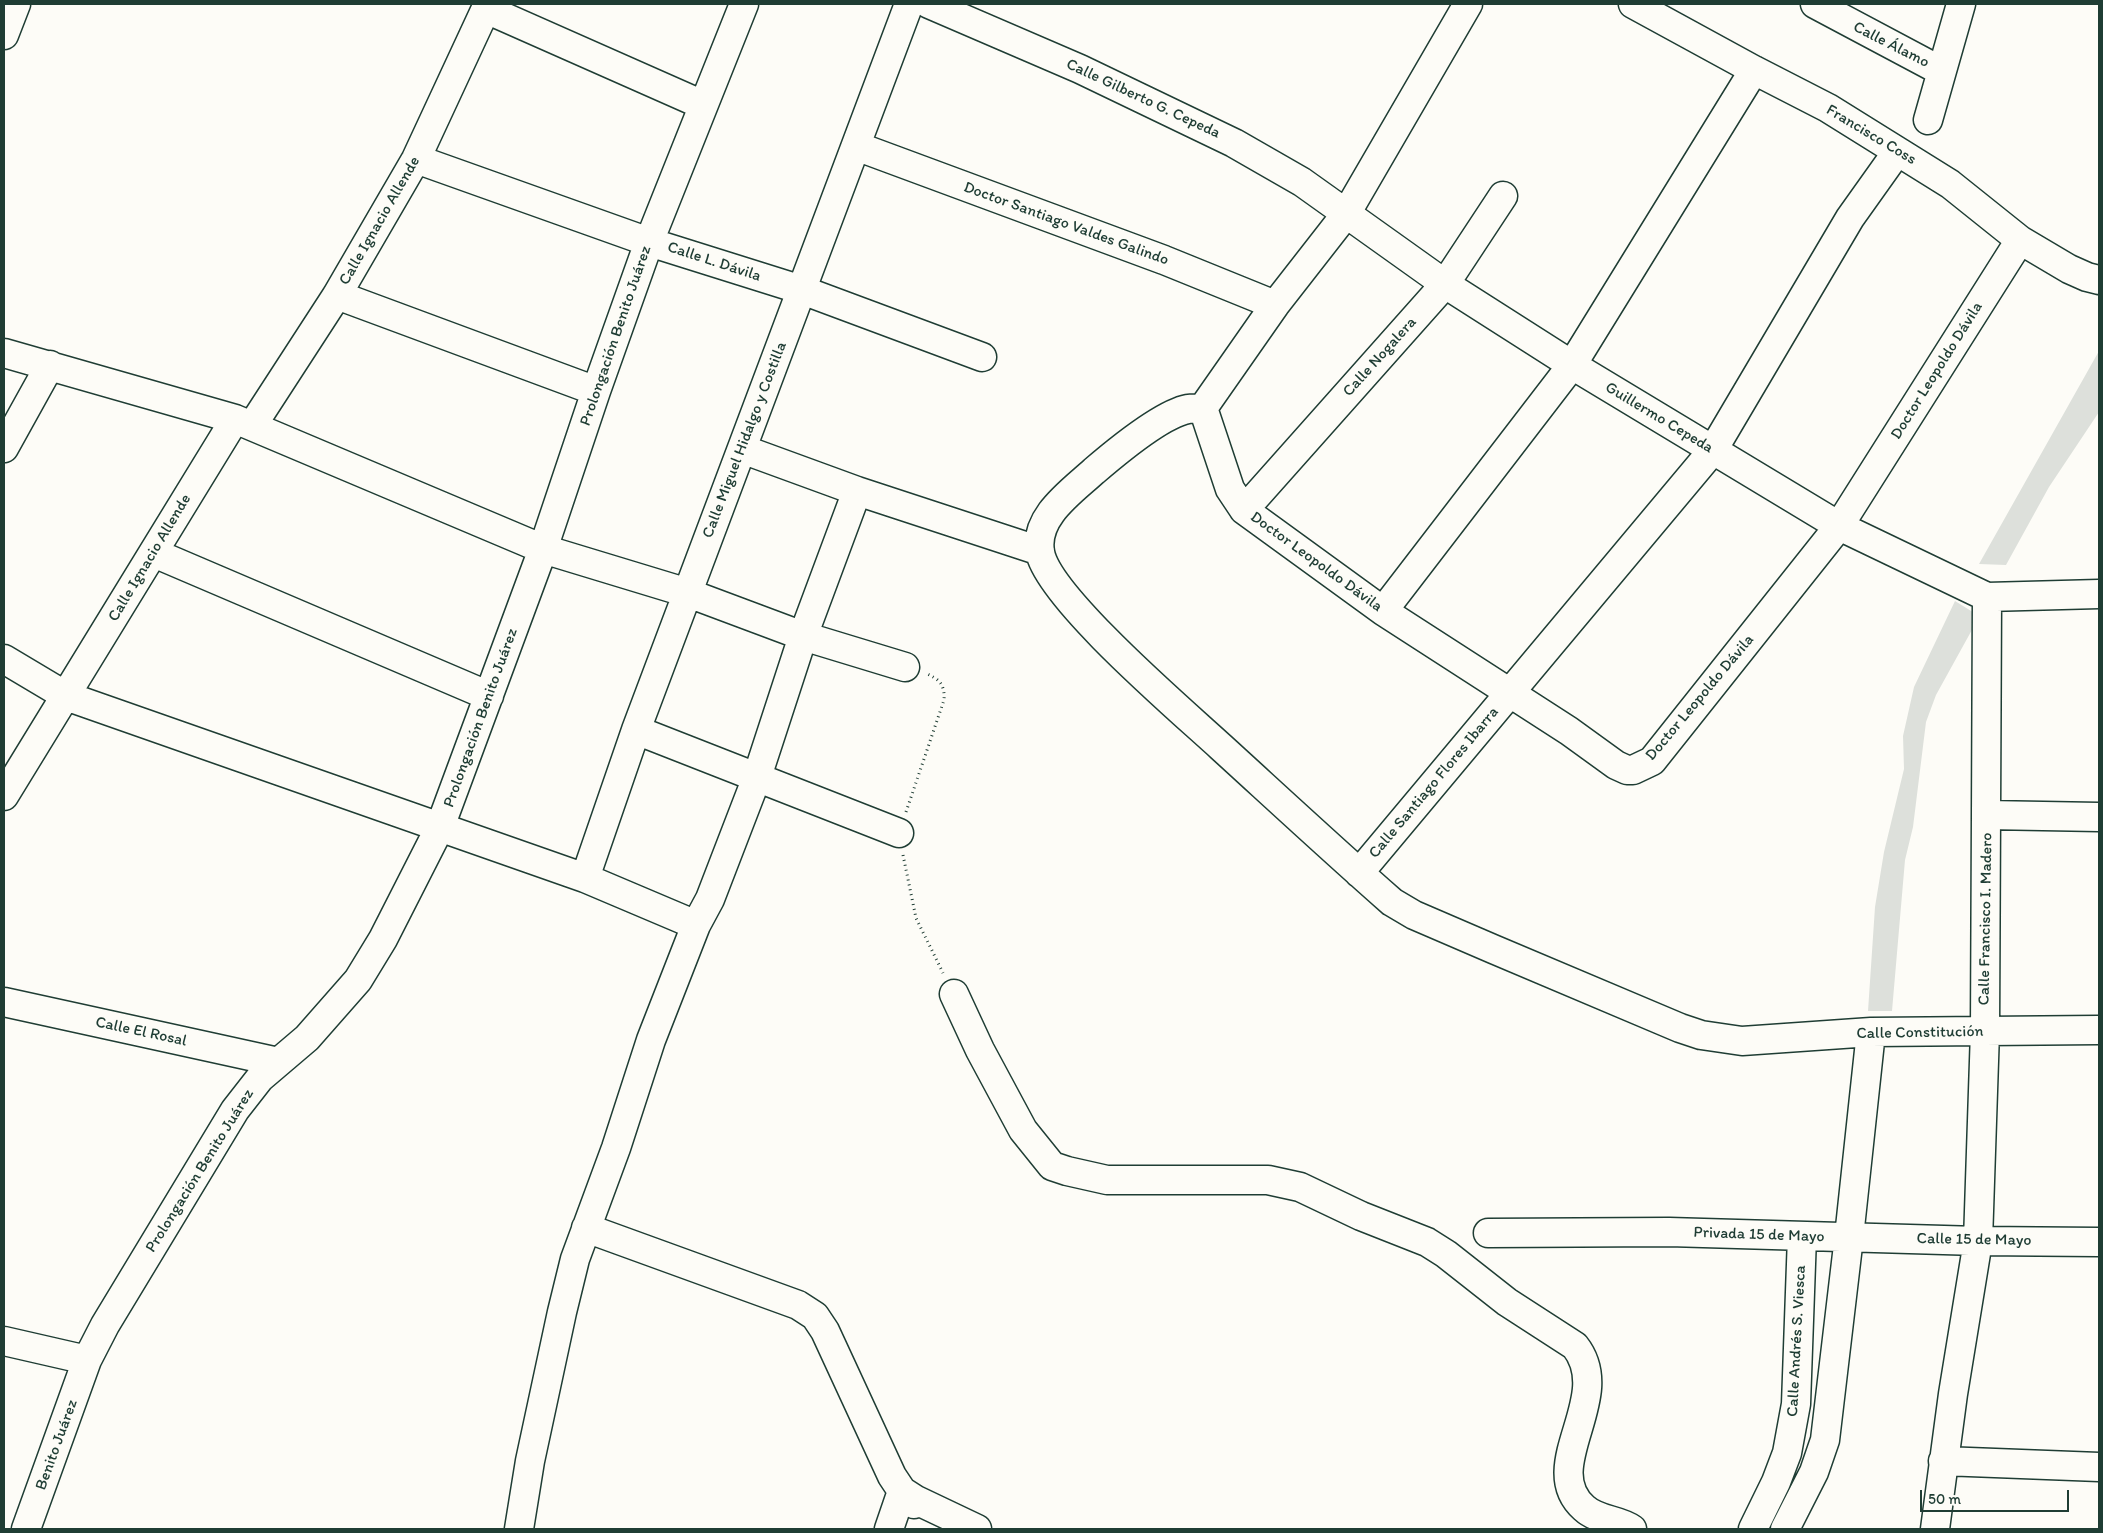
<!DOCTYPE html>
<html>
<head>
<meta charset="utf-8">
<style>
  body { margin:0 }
  #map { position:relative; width:2103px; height:1533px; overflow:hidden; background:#fdfcf7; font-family:Itim,sans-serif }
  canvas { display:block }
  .frame { position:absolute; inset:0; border:5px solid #1f3d34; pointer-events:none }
  .scale { position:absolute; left:1920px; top:1490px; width:149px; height:22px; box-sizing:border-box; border:2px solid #1f3d34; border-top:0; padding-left:6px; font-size:15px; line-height:18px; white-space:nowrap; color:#1f3d34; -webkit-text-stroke:4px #fdfcf7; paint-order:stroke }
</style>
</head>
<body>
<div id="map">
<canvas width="2103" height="1533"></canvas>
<div class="frame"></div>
<div class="scale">50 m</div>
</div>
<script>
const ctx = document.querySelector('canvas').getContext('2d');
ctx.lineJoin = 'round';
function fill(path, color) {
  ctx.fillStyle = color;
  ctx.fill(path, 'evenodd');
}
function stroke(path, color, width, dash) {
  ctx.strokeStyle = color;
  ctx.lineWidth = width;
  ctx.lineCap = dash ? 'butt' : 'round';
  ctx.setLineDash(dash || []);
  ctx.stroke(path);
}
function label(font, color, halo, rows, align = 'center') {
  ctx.font = font + ' Itim,sans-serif';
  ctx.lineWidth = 4;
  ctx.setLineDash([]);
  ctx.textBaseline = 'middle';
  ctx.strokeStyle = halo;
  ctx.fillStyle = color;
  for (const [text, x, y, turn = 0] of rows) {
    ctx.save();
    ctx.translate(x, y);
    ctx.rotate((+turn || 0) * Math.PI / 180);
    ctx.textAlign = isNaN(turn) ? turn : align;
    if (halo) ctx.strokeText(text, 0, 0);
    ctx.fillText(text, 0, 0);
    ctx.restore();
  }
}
const green = new Path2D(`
  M2099 351V412L2049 487 2006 565 1979 564Z
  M1955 601 1976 614 1973 628 1936 695 1926 722 1913 827 1905 860 1892 1011H1868L1875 907 1884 852 1904 769 1903 736 1914 687Z`);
const path = new Path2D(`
  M906 812 944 700C945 684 939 679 925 673
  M903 855 916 918 943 973`);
const minor = new Path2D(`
  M929 4 1080 69 1234 143 1302 182 1445 284 1572 365 1839 526 1987 597 2099 594
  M1468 4 1346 214 1275 305 1203 408C1198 409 1193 408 1188 409 1162 414 1115 453 1094 471 1071 492 1034 517 1040 552 1048 597 1183 712 1221 747 1278 799 1334 851 1392 902L1414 915 1493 949 1680 1028 1701 1035 1742 1041 1871 1032 2099 1030
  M1633 4 1754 70 1828 108 1950 184 2020 240 2069 269 2087 277 2099 280
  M1815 4 1941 71
  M486 9 703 105
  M4 35 16 4
  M1928 120 1961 4
  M856 146 1164 260 1275 305
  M416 159 649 242 802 290 982 357
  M337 295 596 391
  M4 353 235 419 543 549 688 593 803 636 905 667
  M1203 408 1230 489 1244 510 1383 611 1569 731 1616 765 1627 770H1633L1652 761 1839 526 2020 240
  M252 426 337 295 416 159 488 4
  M4 448 50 365
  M742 449 857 491 1040 551
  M1244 510 1445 284 1503 196
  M154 553 489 696
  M1383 611 1572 365 1754 70
  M4 659 66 696 585 878 696 925
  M636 730 899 833
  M4 796 235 419
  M1987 815 2099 817
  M1359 873 1713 450 1850 218 1897 152
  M585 878 636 730 909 4
  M954 994 980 1050 1023 1130 1052 1166 1067 1171 1107 1180H1268L1300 1187 1361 1216 1427 1242 1446 1254 1507 1302 1575 1346C1616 1398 1537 1466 1584 1508 1598 1521 1618 1519 1632 1529
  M4 1002 278 1062
  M586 1228 798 1305 815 1316 825 1331 892 1476 902 1491 916 1500 977 1529
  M1488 1233 1669 1232 1978 1241 2099 1242
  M4 1341 87 1360
  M1943 1461 2099 1467
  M26 1529 87 1360 105 1325 235 1110 260 1078 307 1038 358 980 383 939 440 827 543 549 596 391 649 242 744 4
  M519 1529 530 1461 562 1312 575 1259 616 1148 651 1040 696 925 710 899 757 777 803 636 857 491
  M889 1529 902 1491 914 1504
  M1753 1529 1776 1482 1787 1453 1796 1404 1802 1236
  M1785 1529 1814 1472 1825 1440 1849 1237 1871 1032
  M1935 1529 1953 1394 1978 1241 1985 1031 1987 597`);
const streetNames = [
  ["Calle Álamo",1891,45,27],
  ["Calle Gilberto G. Cepeda",1143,99,25],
  ["Francisco Coss",1871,135,31],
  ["Calle Ignacio Allende",380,221,-60],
  ["Doctor Santiago Valdes Galindo",1066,224,20],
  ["Calle L. Dávila",714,262,18],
  ["Prolongación Benito Juárez",616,336,-71],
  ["Calle Nogalera",1380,357,-48],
  ["Doctor Leopoldo Dávila",1937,371,-58],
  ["Guillermo Cepeda",1659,418,31],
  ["Calle Miguel Hidalgo y Costilla",745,440,-69],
  ["Calle Ignacio Allende",150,558,-59],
  ["Doctor Leopoldo Dávila",1316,562,36],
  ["Doctor Leopoldo Dávila",1700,698,-50],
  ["Prolongación Benito Juárez",481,718,-70],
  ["Calle Santiago Flores Ibarra",1434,783,-50],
  ["Calle Francisco I. Madero",1986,919,-89],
  ["Calle El Rosal",141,1032,12],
  ["Calle Constitución",1920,1033,-1],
  ["Prolongación Benito Juárez",200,1171,-58],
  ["Privada 15 de Mayo",1759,1235,2],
  ["Calle 15 de Mayo",1974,1240,1],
  ["Calle Andrés S. Viesca",1797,1341,-87],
  ["Benito Juárez",57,1445,-70]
];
fill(green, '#dde0db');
stroke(minor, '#1f3d34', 31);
stroke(path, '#1f3d34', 3, [1, 4]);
stroke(minor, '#fdfcf7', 28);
label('16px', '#1f3d34', '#fdfcf7', streetNames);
</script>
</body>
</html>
